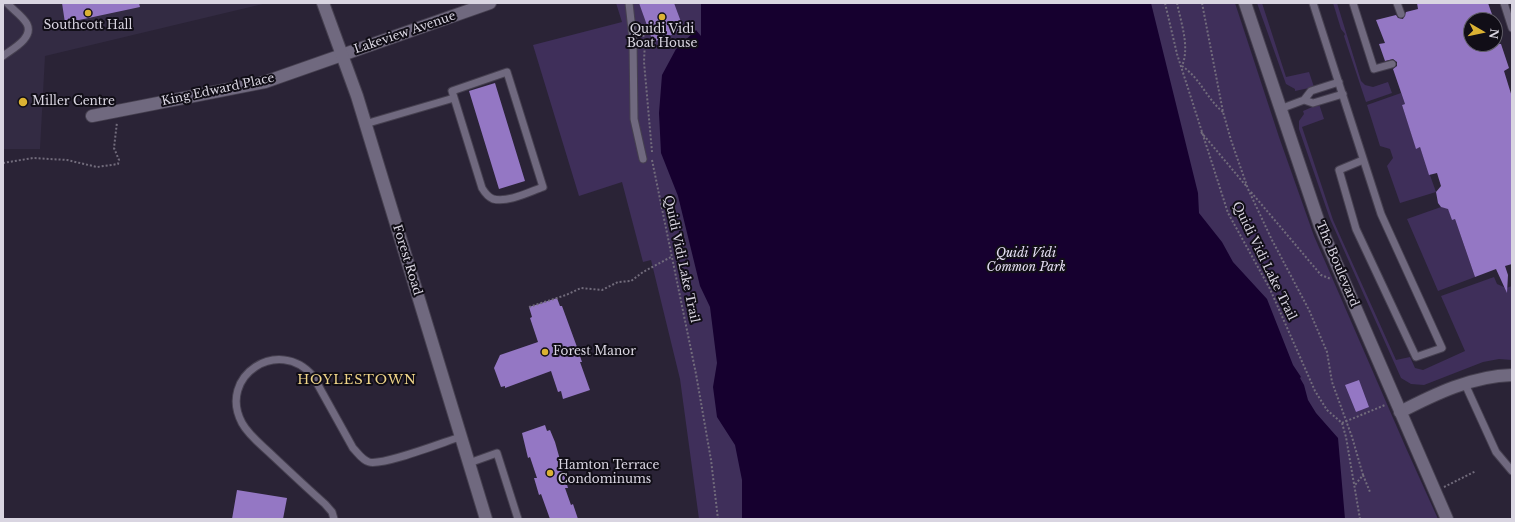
<!DOCTYPE html>
<html>
<head>
<meta charset="utf-8">
<style>
  body { margin:0 }
  #map { position:relative; width:1515px; height:522px; overflow:hidden; background:#2a2336; font-family:"Libre Baskerville",serif }
  canvas { display:block }
  .frame { position:absolute; inset:0; border:4px solid #d9d5e1; pointer-events:none }
  .north { position:absolute; left:1463px; top:12px; width:40px; height:40px; box-sizing:border-box; background:#110e17; border:1px solid #615e68; border-radius:50%; rotate:99deg; font-size:11px; font-weight:700; line-height:16px; text-align:center; color:#d9d5e1 }
  .north::after { content:''; display:block; margin:auto; width:14px; height:18px; background:#dbb233; clip-path:polygon(50% 0,100% 100%,50% 72%,0 100%) }
</style>
</head>
<body>
<div id="map">
<canvas width="1515" height="522"></canvas>
<div class="frame"></div>
<div class="north">N</div>
</div>
<script>
const ctx = document.querySelector('canvas').getContext('2d');
ctx.lineJoin = 'round';
function fill(path, color) {
  ctx.fillStyle = color;
  ctx.fill(path, 'evenodd');
}
function stroke(path, color, width, dash) {
  ctx.strokeStyle = color;
  ctx.lineWidth = width;
  ctx.lineCap = dash ? 'butt' : 'round';
  ctx.setLineDash(dash || []);
  ctx.stroke(path);
}
function label(font, color, halo, rows, align = 'center') {
  ctx.font = font + ' "Libre Baskerville",serif';
  ctx.lineWidth = 4;
  ctx.setLineDash([]);
  ctx.textBaseline = 'middle';
  ctx.strokeStyle = halo;
  ctx.fillStyle = color;
  for (const [text, x, y, turn = 0] of rows) {
    ctx.save();
    ctx.translate(x, y);
    ctx.rotate((+turn || 0) * Math.PI / 180);
    ctx.textAlign = isNaN(turn) ? turn : align;
    if (halo) ctx.strokeText(text, 0, 0);
    ctx.fillText(text, 0, 0);
    ctx.restore();
  }
}
const built = new Path2D(`
  M3 3H267L45 56 40 149H3Z`);
const green = new Path2D(`
  M616 3H1235L1279 137 1314 236 1406 448 1438 519H699L680 379 651 260 643 262 622 182 579 196 533 45 622 22Z
  M1257 3H1262L1286 77 1309 72 1314 87 1295 91V89L1286 84Z
  M1333 3H1337L1361 81 1365 85 1373 87 1388 82 1392 93 1366 102 1344 36 1345 34 1341 29Z
  M1401 93 1405 104 1402 105 1416 148 1420 147 1436 192 1400 203 1387 166 1393 158 1390 149 1380 146 1367 105Z
  M1319 104 1324 119 1302 127 1333 220 1396 360 1410 357 1415 368 1423 370 1465 351 1441 296 1494 277 1497 284 1506 288 1512 286V360L1499 359 1483 362 1424 385 1411 384 1401 378 1330 219 1299 129V121L1304 114 1303 111Z
  M1441 207 1448 208 1452 219H1455L1475 277 1438 291 1407 219Z`);
const water = new Path2D(`
  M701 3H1151L1198 193 1199 213 1222 242 1233 262 1267 299 1293 365 1301 377 1300 378 1304 385 1308 400 1316 413 1338 438 1345 519H742V480L735 445 717 417 713 387 717 363 710 307 700 286 678 196 661 153 659 113 662 75 676 49 696 30 701 36Z`);
const building = new Path2D(`
  M62 3H139L140 7 65 23Z
  M639 3H674L684 30 653 42Z
  M1417 3H1488L1494 20H1471V44H1501L1509 68 1504 71 1512 97V264L1505 266 1508 275 1507 293 1496 269 1475 277 1455 219 1452 220 1448 209 1441 207 1438 203 1436 192 1441 186 1437 173 1429 175 1420 147 1416 149 1402 105 1405 104 1393 69 1397 66V62L1393 59 1385 61 1379 44 1385 43 1376 20 1396 15 1398 18 1403 19 1406 12 1418 9Z
  M495 83 525 181 499 189 469 91Z
  M557 298 560 306H562L577 347 582 362H580L590 390 563 399 561 391 558 392 551 371 505 388V386L501 387 494 368 500 355 538 342 530 318 532 317 529 307Z
  M1359 380 1369 407 1356 412 1345 385Z
  M545 425 547 431 550 430 555 442 568 488H565L571 505 573 504 578 519H550L541 494 539 495 534 478H537L530 457 528 458 522 433Z
  M237 490 287 498 283 519H232Z`);
const path = new Path2D(`
  M1165 3 1177 54 1228 213 1270 289 1315 391 1327 410 1342 423 1346 437 1360 519
  M1177 3C1181 23 1190 47 1182 66 1201 79 1206 98 1223 112
  M1202 3 1223 112 1231 140 1248 189 1272 240 1309 310 1327 352 1332 382 1352 437 1363 475 1355 485
  M642 31 645 41 644 62 652 152
  M1201 132 1247 187
  M652 160 696 374 711 460 718 519
  M3 163 33 158 67 160 97 167 118 164 119 160 114 148 117 122
  M1251 192 1321 275 1331 279
  M529 307 566 295 581 288 602 290 618 282 631 281 643 272 671 257
  M1342 423 1385 405
  M1363 475 1370 492
  M1444 487 1476 471`);
const service = new Path2D(`
  M629 3 633 39 634 119 643 159
  M1313 3 1381 214 1442 348 1416 357 1356 229 1339 170 1363 160
  M1353 3 1374 69 1392 64
  M1397 3 1401 14
  M1504 3 1512 28
  M3 56C12 49 34 38 27 24 23 16 13 10 7 3
  M507 72 543 187C529 192 508 203 493 199 488 197 485 193 482 188L452 91Z
  M1304 100 1313 103 1343 94
  M1280 109 1304 100 1311 91 1339 82
  M365 124 454 98
  M1465 384 1496 452 1512 471
  M469 463 497 453 518 519
  M334 519 332 512 325 504C307 488 290 472 273 456 263 446 249 436 242 423 217 376 279 336 313 376L353 448C358 453 362 460 369 462 383 466 444 442 460 437`);
const minor = new Path2D(`
  M92 116 265 82 490 3
  M1400 412C1435 394 1472 376 1512 375`);
const tertiary = new Path2D(`
  M323 3 357 96 486 519
  M1245 3 1320 226 1447 519`);
const markers = [
  [88,13,4,"#dbb233"],
  [662,17,4,"#dbb233"],
  [23,102,5,"#dbb233"],
  [545,352,4,"#dbb233"],
  [550,473,4,"#dbb233"]
];
const poiNames = [
  ["Southcott Hall",88,26,"center"],
  ["Quidi Vidi",662,30,"center"],
  ["Boat House",662,44,"center"],
  ["Miller Centre",32,102],
  ["Forest Manor",553,352],
  ["Hamton Terrace",558,466],
  ["Condominums",558,480]
];
const streetNames = [
  ["Lakeview Avenue",405,33,-19],
  ["King Edward Place",218,90,-12],
  ["Quidi Vidi Lake Trail",681,259,78],
  ["Forest Road",407,260,73],
  ["Quidi Vidi Lake Trail",1264,261,64],
  ["The Boulevard",1337,264,67]
];
const parkNames = [
  ["Quidi Vidi",1026,254],
  ["Common Park",1026,268]
];
const neighbourhoodNames = [
  ["HOYLESTOWN",357,380]
];
fill(built, '#332b43');
fill(green, '#3f2f5a');
fill(water, '#16002f');
fill(building, '#9477c4');
stroke(service, '#464050', 9);
stroke(minor, '#464050', 14);
stroke(tertiary, '#464050', 14);
stroke(path, '#726c7c', 2, [2, 2]);
stroke(service, '#70697f', 7);
stroke(minor, '#70697f', 12);
stroke(tertiary, '#70697f', 12);
for (const [x, y, r, color] of markers) {
  const dot = new Path2D();
  dot.arc(x, y, r, 0, 2 * Math.PI);
  ctx.fillStyle = color;
  ctx.fill(dot);
  stroke(dot, '#110e17', 1.5);
}
label('12px', '#d9d5e1', '#110e17', poiNames, 'left');
label('12px', '#d9d5e1', '#110e17', streetNames);
label('italic 12px', '#e4def3', '#110e17', parkNames);
ctx.letterSpacing = '1px';
label('13px', '#f0d589', '#110e17', neighbourhoodNames);
ctx.letterSpacing = '0px';
</script>
</body>
</html>
